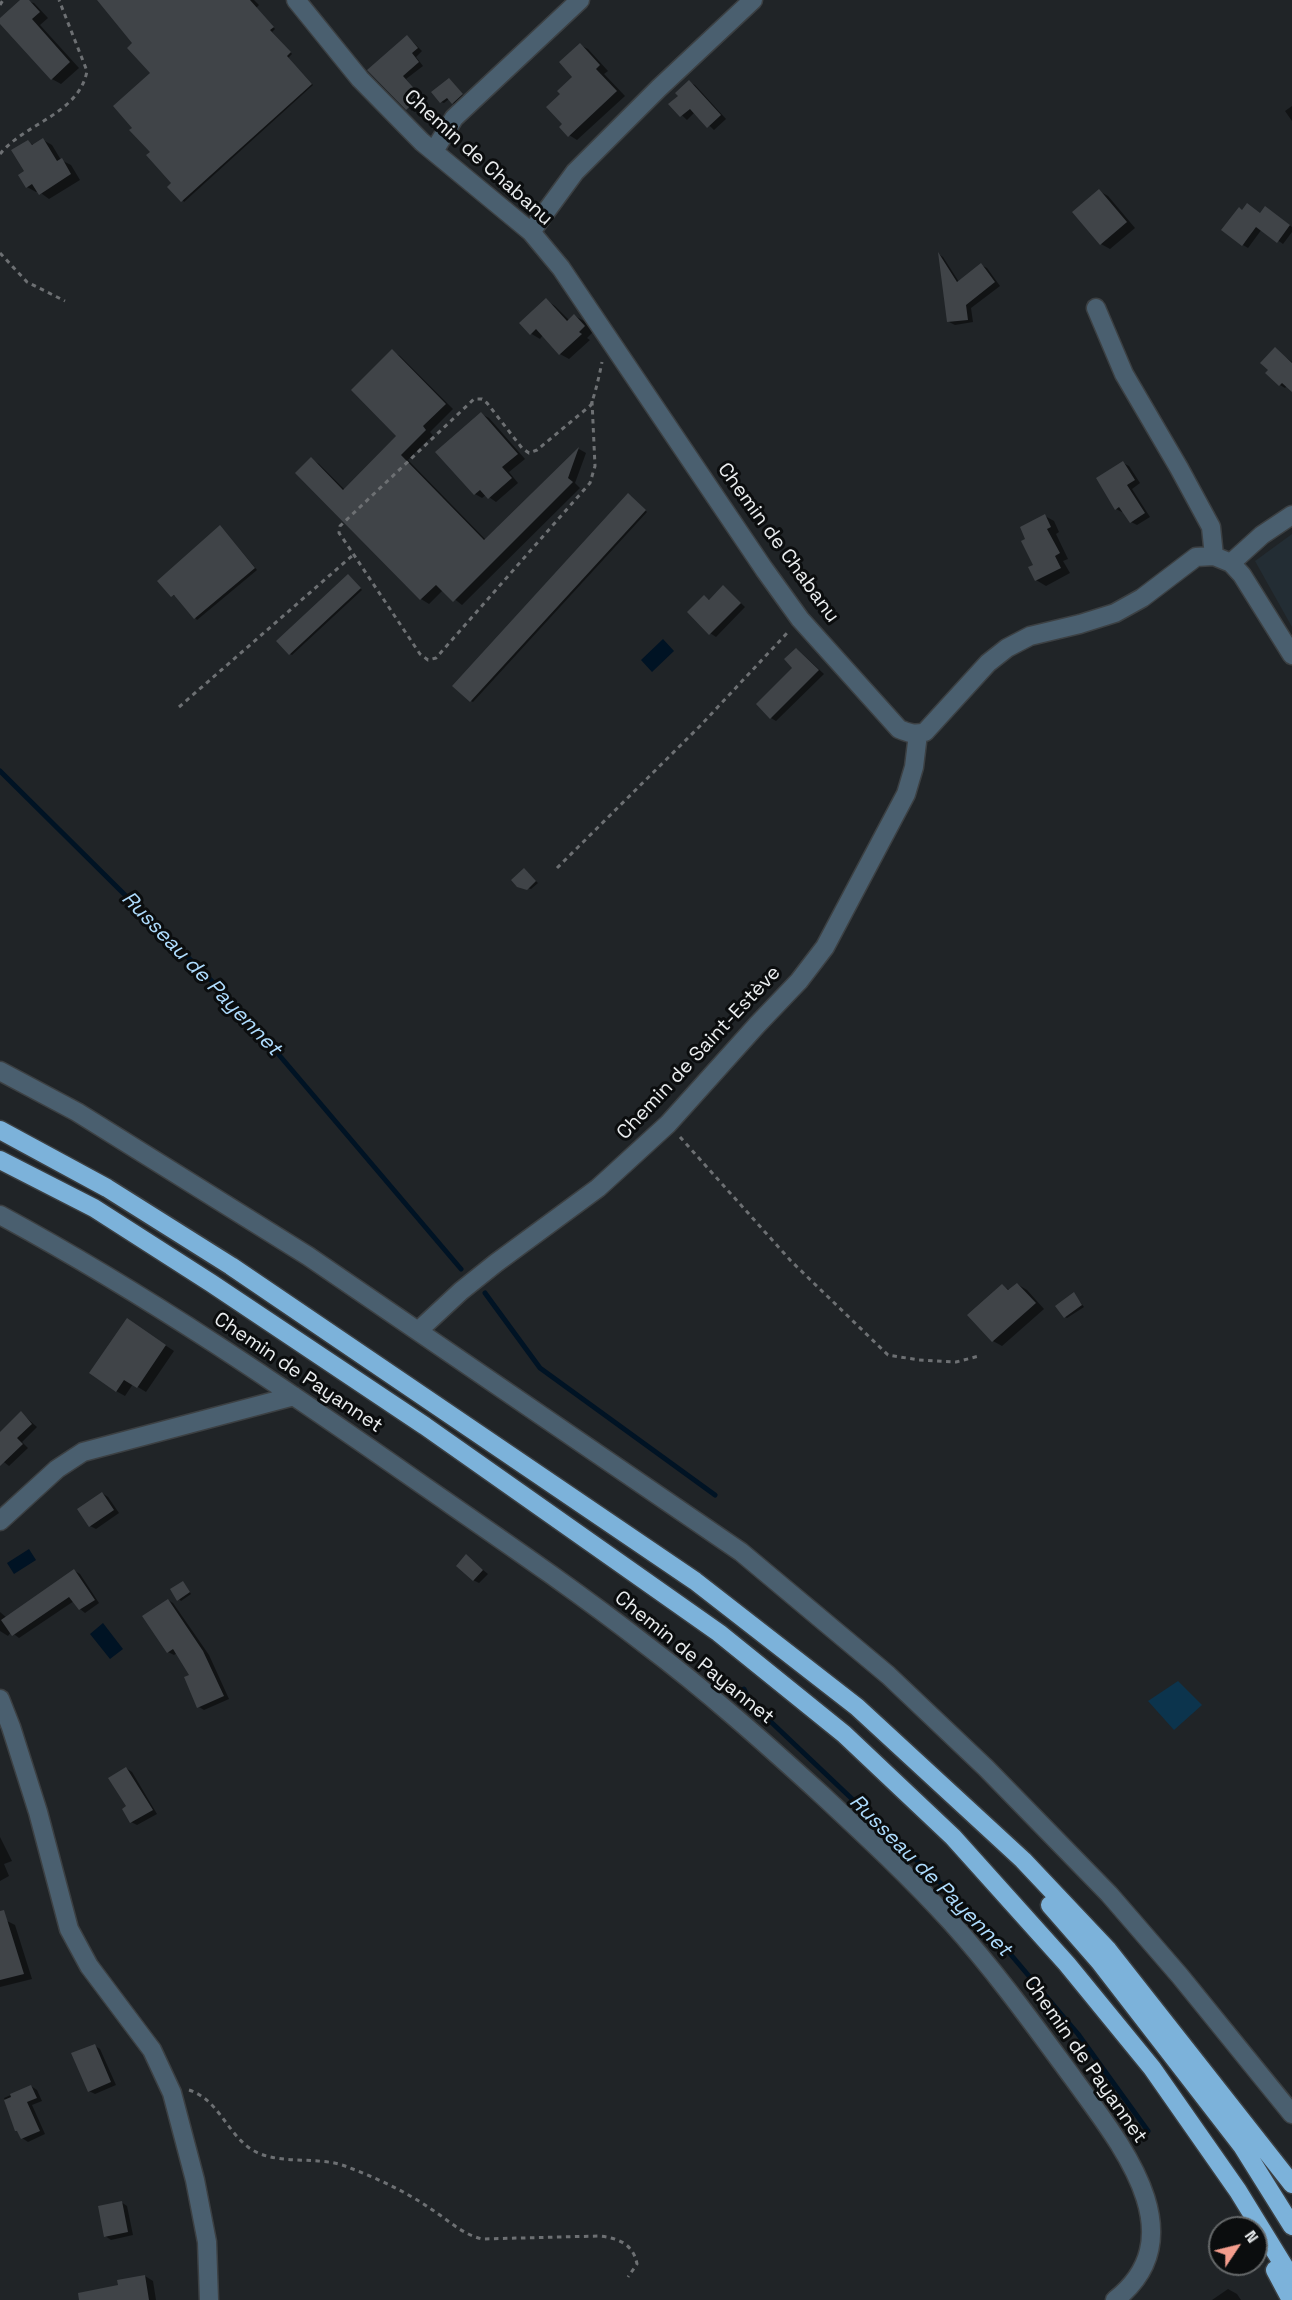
<!DOCTYPE html>
<html>
<head>
<meta charset="utf-8">
<style>
  body { margin:0 }
  #map { position:relative; width:1292px; height:2300px; overflow:hidden; background:#202427; font-family:"Space Grotesk",sans-serif }
  canvas { display:block }
  .north { position:absolute; left:1208px; top:2216px; width:60px; height:60px; box-sizing:border-box; background:#0b0d0e; border:2px solid #646768; border-radius:50%; rotate:55deg; font-size:16px; font-weight:700; line-height:24px; text-align:center; color:#eaedef }
  .north::after { content:''; display:block; margin:auto; width:21px; height:27px; background:#f49d8d; clip-path:polygon(50% 0,100% 100%,50% 72%,0 100%) }
</style>
</head>
<body>
<div id="map">
<canvas width="1292" height="2300"></canvas>
<div class="north">N</div>
</div>
<script>
const ctx = document.querySelector('canvas').getContext('2d');
ctx.lineJoin = 'round';
function fill(path, color) {
  ctx.fillStyle = color;
  ctx.fill(path, 'evenodd');
}
function stroke(path, color, width, dash) {
  ctx.strokeStyle = color;
  ctx.lineWidth = width;
  ctx.lineCap = dash ? 'butt' : 'round';
  ctx.setLineDash(dash || []);
  ctx.stroke(path);
}
function label(font, color, halo, rows, align = 'center') {
  ctx.font = font + ' "Space Grotesk",sans-serif';
  ctx.lineWidth = 6;
  ctx.setLineDash([]);
  ctx.textBaseline = 'middle';
  ctx.strokeStyle = halo;
  ctx.fillStyle = color;
  for (const [text, x, y, turn = 0] of rows) {
    ctx.save();
    ctx.translate(x, y);
    ctx.rotate((+turn || 0) * Math.PI / 180);
    ctx.textAlign = isNaN(turn) ? turn : align;
    if (halo) ctx.strokeText(text, 0, 0);
    ctx.fillText(text, 0, 0);
    ctx.restore();
  }
}
const built = new Path2D(`
  M1292 534V627L1255 561Z`);
const green = new Path2D(`
  M1178 1681 1202 1705 1174 1730 1148 1701Z`);
const water = new Path2D(`
  M663 639 674 651 652 672 641 660Z
  M29 1549 36 1560 14 1574 7 1563Z
  M103 1623 123 1649 110 1659 90 1634Z`);
const shadow = new Path2D(`
  M22 0 34 3 48 18 40 25 79 68 61 84 52 79 0 22Z
  M98 0H254L259 5 256 8 275 29 272 32 292 54 288 58 313 85 184 202 152 152V73L135 43Z
  M407 36 422 51 416 57 423 66 406 79 424 100 412 111 370 70Z
  M580 45 588 49 608 71 604 74 625 96 577 140 569 135 564 124 562 94 574 77Z
  M451 81 464 96 455 105 449 99 444 103 441 102Z
  M689 82 695 85 726 119 714 130 695 112 687 120 671 105 680 96Z
  M1292 106V121L1285 111Z
  M43 140 52 145 61 160 71 165 80 180 49 199 38 191 36 192 27 187 28 142 34 145Z
  M1099 191 1108 196 1135 228 1110 249 1101 244Z
  M1271 211 1292 227V232L1283 244 1262 229 1248 248 1243 245 1261 214Z
  M940 255 943 257 959 282 981 265 987 268 1000 286 971 308 973 322 955 325 949 322Z
  M546 300 555 306 570 321 575 316 584 321 593 332 587 338 590 340 569 359 560 354 543 335 540 339 530 333Z
  M1275 349 1292 362V390L1287 386 1285 388 1280 385Z
  M392 351 400 356 453 409 430 432 433 435 408 460 486 540 579 449 586 453 575 483 580 488 462 605 443 590 429 604 421 599 311 459 319 464 345 490 399 436Z
  M481 414 489 418 525 459 509 472 518 483 496 502 486 495 482 498 475 494Z
  M1123 463 1129 466 1140 483 1132 489 1150 517 1137 525 1131 522 1124 511 1122 512 1116 509Z
  M631 496 647 512 473 702 471 701Z
  M1045 516 1054 521 1059 532 1056 534 1068 559 1063 561 1070 573 1046 586 1036 580 1030 568 1035 565Z
  M223 529 257 570 197 620 176 596H172Z
  M350 577 362 590 292 655 290 654Z
  M724 587 745 607 716 637 710 633 704 597 710 600Z
  M797 649 824 674 776 721 771 718 795 668Z
  M524 870 538 883 531 889 518 885Z
  M1017 1284 1027 1290 1044 1309 1002 1346 993 1341 969 1315 1002 1286 1010 1290Z
  M1074 1294 1084 1307 1067 1318 1065 1317Z
  M135 1325 174 1351 146 1392 133 1384 125 1396 116 1391Z
  M21 1413 37 1427 22 1442 28 1448 9 1466 0 1459V1434Z
  M102 1493 108 1497 119 1513 96 1529 90 1526Z
  M466 1556 488 1574 479 1583 473 1580Z
  M75 1571 80 1574 99 1603 85 1613 80 1609 74 1601 19 1638 11 1632 8 1636 0 1631V1612L7 1618Z
  M183 1582 191 1594 181 1601 179 1599Z
  M168 1600 173 1603 209 1655 229 1699 204 1710 199 1707 192 1675 177 1653 174 1655 168 1652Z
  M126 1768 132 1772 157 1814 137 1825 131 1822 128 1807Z
  M0 1837 12 1861 4 1864 9 1876 0 1881Z
  M7 1921 15 1925 32 1979 0 1987V1922Z
  M95 2046 100 2049 116 2085 95 2094 89 2091Z
  M31 2086 37 2090 42 2101 32 2105 45 2134 28 2142 22 2138 17 2130 4 2098Z
  M121 2202 127 2206 133 2235 111 2240 105 2236Z
  M145 2276 153 2281 156 2300H93Z
  M1228 2289 1237 2294 1241 2300H1212Z`);
const stream = new Path2D(`
  M0 771 240 1009 461 1269
  M485 1293 540 1368 715 1495
  M744 1689 750 1702 990 1930 1078 2034 1148 2131`);
const building = new Path2D(`
  M20 0H29L40 12 32 19 70 62 51 80 0 24V18Z
  M97 0H250L274 27 270 30 291 52 287 56 312 84 181 202 167 187 171 183 146 155 150 152 129 130 132 128 113 106 150 73 127 48 132 43Z
  M407 35 418 48 412 53 419 62 403 76 421 96 406 110 367 70Z
  M580 43 600 65 596 69 617 91 568 137 559 127 562 124 546 107 560 94 557 91 572 77 559 62Z
  M449 78 463 94 452 104 447 98 440 103 431 92Z
  M689 80 721 115 707 128 690 109 680 117 668 104 678 96 675 93Z
  M43 138 57 161 62 158 71 174 39 195 32 184 26 188 18 175 24 171 11 150 28 140 32 145Z
  M1099 189 1127 222 1100 245 1072 212Z
  M1247 203 1260 213 1265 206 1290 225 1277 243 1256 227 1242 246 1221 230 1239 207 1242 210Z
  M938 252 957 282 981 263 995 282 966 305 968 320 947 322Z
  M546 298 567 321 574 314 585 326 579 332 582 334 559 355 536 329 530 335 519 323Z
  M1275 347 1292 363V392L1282 383 1279 386 1265 373 1268 370 1260 363Z
  M392 349 446 404 423 426 426 430 401 455 484 540 579 447 568 478 573 482 453 602 436 585 420 600 295 473 311 457 343 490 396 436 351 390Z
  M481 412 518 454 502 467 512 478 488 499 480 490 474 495 435 452Z
  M1123 461 1135 480 1127 485 1145 513 1130 523 1119 507 1115 510 1096 478Z
  M628 493 646 510 470 702 452 686Z
  M1045 514 1051 527 1047 529 1060 553 1055 556 1061 568 1035 581 1028 567 1033 565 1021 541 1025 539 1020 527Z
  M220 525 255 568 194 619 174 595 171 597 157 581Z
  M348 574 361 588 289 655 276 641Z
  M723 585 741 603 709 635 687 612 704 595 709 600Z
  M796 648 819 670 770 719 756 704 792 668 784 659Z
  M524 868 536 881 527 890 517 887 511 880Z
  M1017 1283 1036 1303 992 1342 967 1315 1002 1284 1008 1290Z
  M1074 1292 1082 1305 1064 1318 1055 1306Z
  M127 1318 166 1345 137 1388 124 1380 116 1392 89 1373Z
  M21 1411 32 1424 17 1438 23 1444 0 1466V1432Z
  M102 1492 114 1510 89 1527 77 1509Z
  M466 1554 483 1570 473 1581 456 1566Z
  M74 1569 95 1600 79 1610 69 1597 12 1636 1 1620Z
  M183 1581 190 1592 177 1601 170 1589Z
  M168 1599 203 1651 224 1696 197 1708 184 1677 189 1675 173 1649 167 1653 142 1616Z
  M126 1767 153 1810 130 1823 122 1809 126 1806 108 1778Z
  M4 1910 24 1974 0 1980V1911Z
  M95 2044 111 2082 88 2092 71 2053Z
  M31 2085 37 2098 27 2102 40 2131 21 2139 17 2131H15L4 2100 11 2097 10 2094Z
  M122 2201 128 2232 104 2237 98 2206Z
  M145 2275 149 2300H79L78 2293 118 2285 117 2280Z`);
const path = new Path2D(`
  M0 5 3 0
  M0 154C25 123 79 114 87 71L59 0
  M0 253 27 282 65 301
  M592 401 595 466 590 483 436 658 428 660 420 654 348 546 339 533 340 526 474 399H482L487 403 522 448 529 453 537 450 591 405C596 390 599 377 602 362
  M179 707 353 555
  M557 868 700 726 789 631
  M680 1137 791 1261 888 1355 919 1360 956 1362 979 1356
  M189 2090C217 2099 226 2130 248 2147 274 2167 315 2155 345 2166 374 2177 403 2190 428 2207 446 2218 461 2234 482 2239L599 2236C617 2238 633 2243 637 2264L628 2277`);
const minor = new Path2D(`
  M296 0 360 79 422 142 531 232 561 268 764 569 800 619 899 729C908 733 915 735 925 732L988 663 1007 648 1030 636 1080 624 1115 613 1142 598 1196 557 1214 556 1231 563 1242 575 1292 655
  M434 151 454 118 580 0
  M531 232 575 172 659 88 753 0
  M1096 308 1124 374 1179 468 1211 527 1214 556
  M1231 563 1262 535 1292 515
  M0 1071 77 1112 308 1256 741 1552 888 1675 986 1768 1109 1894 1180 1976 1292 2114
  M0 1215C148 1295 287 1390 424 1486 499 1538 574 1589 646 1645 707 1691 765 1743 822 1795 866 1836 910 1877 951 1922 996 1972 1034 2025 1073 2078 1118 2141 1198 2235 1115 2300
  M418 1331 461 1291 496 1263 598 1188 668 1124 757 1025 799 981 825 947 906 794 914 767 918 734
  M0 1521 57 1469 83 1452 294 1396
  M0 1699 11 1727 38 1812 69 1929 89 1966 152 2050 172 2093 195 2180 207 2242 209 2300`);
const highway = new Path2D(`
  M0 1130 107 1188 231 1266 695 1581 857 1707 1023 1860 1108 1950 1292 2184
  M0 1160 94 1208 211 1283 425 1426 719 1633 844 1734 953 1837 1067 1964 1152 2068 1238 2191 1292 2279
  M1050 1905 1099 1961 1242 2146 1292 2226
  M1275 2270 1291 2300`);
const streetNames = [
  ["Chemin de Chabanu",478,158,42],
  ["Chemin de Chabanu",778,543,54],
  ["Chemin de Saint-Estève",699,1053,-47],
  ["Chemin de Payannet",298,1373,34],
  ["Chemin de Payannet",694,1658,39],
  ["Chemin de Payannet",1085,2060,55]
];
const waterNames = [
  ["Russeau de Payennet",201,974,46],
  ["Russeau de Payennet",930,1876,45]
];
fill(built, '#232d34');
fill(green, '#0c344d');
fill(water, '#001324');
fill(shadow, '#0007');
stroke(stream, '#001324', 5);
fill(building, '#404448');
stroke(minor, '#3c4043', 21);
stroke(highway, '#3c4043', 21);
stroke(path, '#6d7073', 3, [4.5, 4.5]);
stroke(minor, '#4a5f6f', 18);
stroke(highway, '#7cb2da', 18);
label('20px', '#eaedef', '#0b0d0e', streetNames);
label('italic 21px', '#aedcfe', '#0b0d0e', waterNames);
</script>
</body>
</html>
